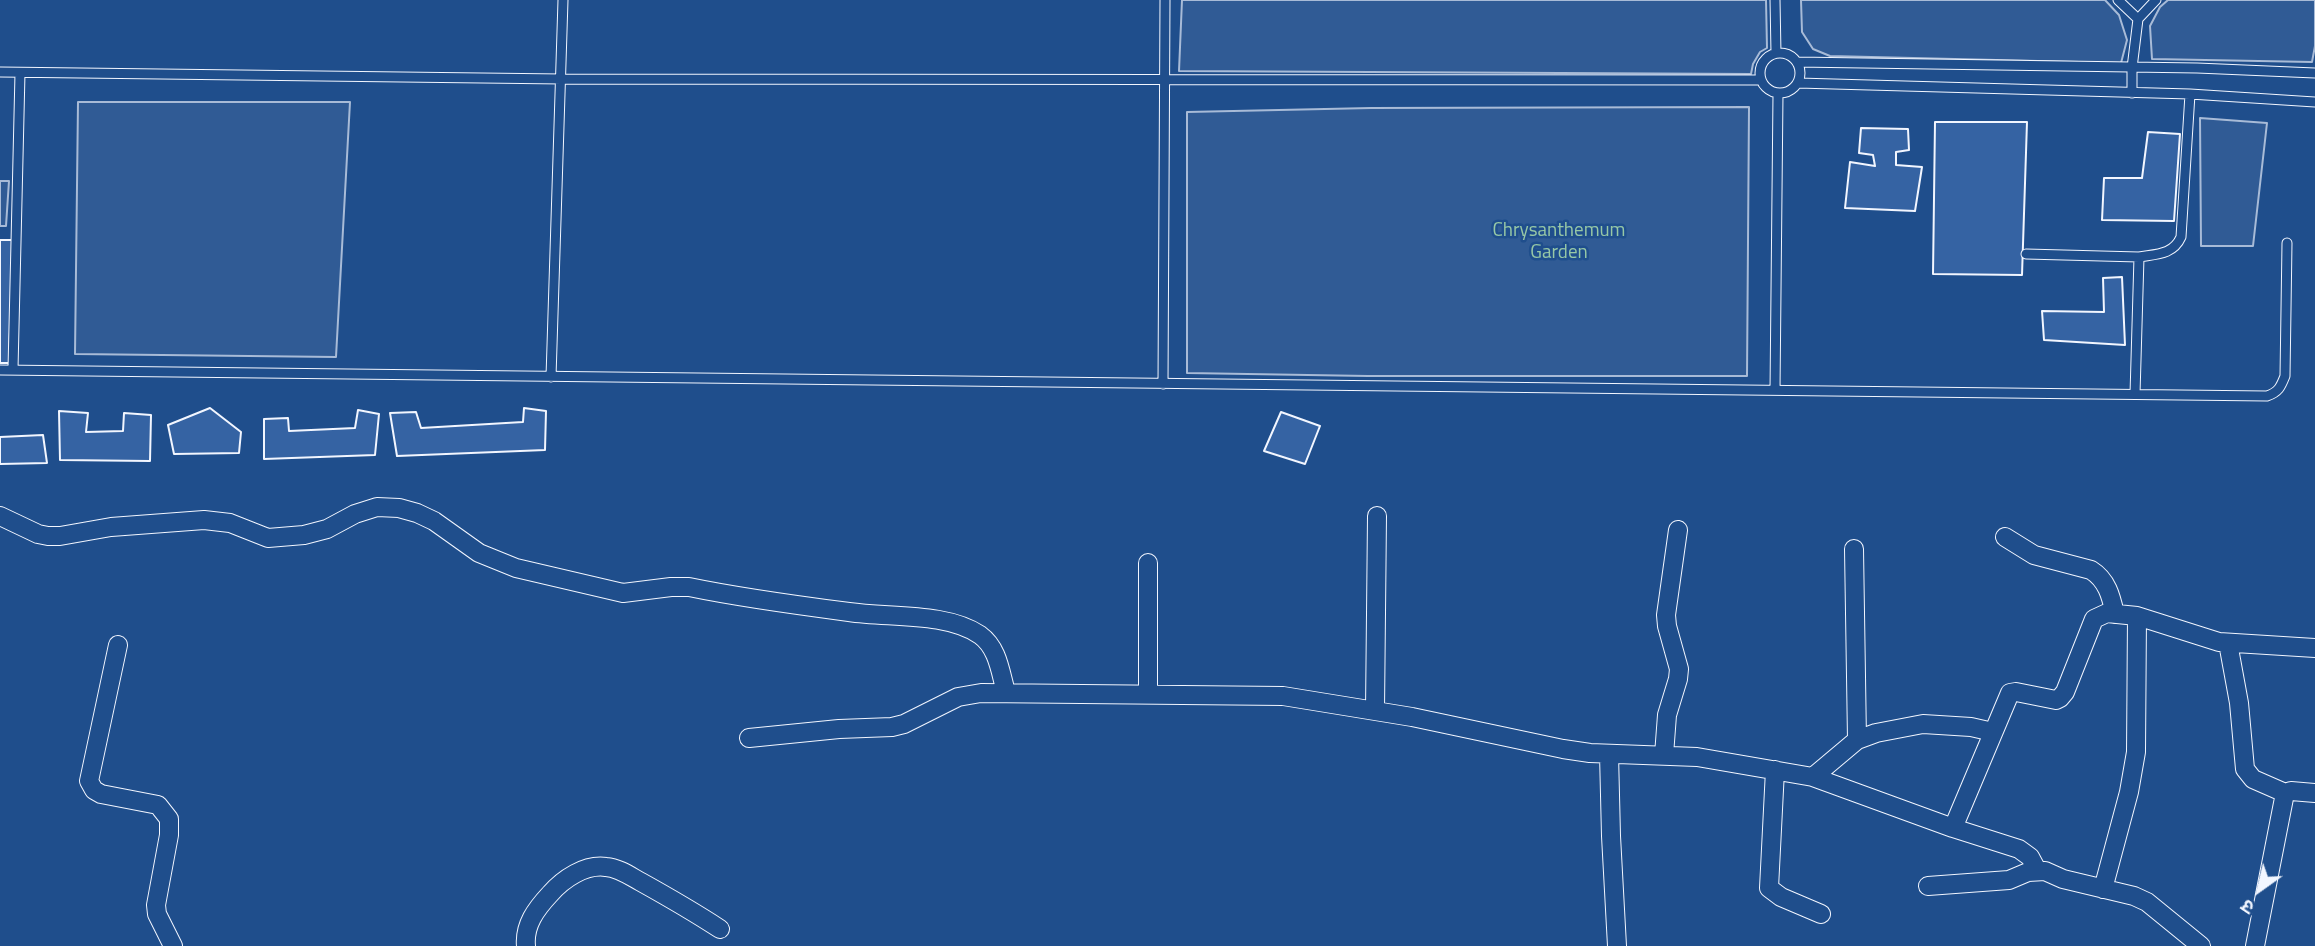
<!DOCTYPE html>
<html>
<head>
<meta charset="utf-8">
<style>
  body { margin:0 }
  #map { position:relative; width:2315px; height:946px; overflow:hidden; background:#1f4e8c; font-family:"Titillium Web","Noto Sans Devanagari",sans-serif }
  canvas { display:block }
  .north { position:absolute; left:2224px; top:855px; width:70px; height:70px; -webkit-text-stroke:5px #1f4e8c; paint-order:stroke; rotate:214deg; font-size:19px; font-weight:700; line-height:28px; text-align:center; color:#f2f6ff }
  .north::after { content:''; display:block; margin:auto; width:24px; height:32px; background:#f2f6ff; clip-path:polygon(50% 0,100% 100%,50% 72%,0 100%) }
</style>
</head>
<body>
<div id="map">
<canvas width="2315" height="946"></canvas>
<div class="north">उ</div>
</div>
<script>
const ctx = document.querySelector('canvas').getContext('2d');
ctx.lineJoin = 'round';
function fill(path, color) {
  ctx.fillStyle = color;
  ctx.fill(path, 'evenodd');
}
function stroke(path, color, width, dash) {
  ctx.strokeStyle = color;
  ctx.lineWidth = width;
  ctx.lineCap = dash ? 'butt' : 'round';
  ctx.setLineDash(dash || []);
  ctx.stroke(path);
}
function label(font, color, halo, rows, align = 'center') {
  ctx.font = font + ' "Titillium Web",sans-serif';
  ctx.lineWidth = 5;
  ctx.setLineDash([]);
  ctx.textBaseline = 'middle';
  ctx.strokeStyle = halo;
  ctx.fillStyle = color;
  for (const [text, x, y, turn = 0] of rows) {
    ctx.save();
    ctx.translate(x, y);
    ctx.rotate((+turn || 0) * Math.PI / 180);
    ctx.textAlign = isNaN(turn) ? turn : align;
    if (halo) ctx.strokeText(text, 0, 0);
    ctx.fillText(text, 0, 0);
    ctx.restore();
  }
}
const built = new Path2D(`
  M1182 0H1766L1767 48 1760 52 1753 64 1751 74 1179 71Z
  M1801 0H2105L2119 15 2127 40 2121 63 1830 56 1813 49 1802 32Z
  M2168 0H2315V46L2312 62 2152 59 2150 26 2160 7Z
  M78 102H350L336 357 75 354Z
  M1749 107 1747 376H1368L1187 373V112L1371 108Z
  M2200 118 2267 123 2253 246H2201Z
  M0 181H9L6 226H0Z`);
const building = new Path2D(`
  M1935 122H2027L2022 275 1933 274Z
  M1861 128 1908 129 1909 150 1896 152V165L1922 167 1915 211 1845 208 1850 162 1875 166 1873 155 1859 153Z
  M2148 132 2180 134 2174 221 2102 220 2104 178H2142Z
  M0 240H13L9 363H0Z
  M2122 277 2125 345 2044 340 2042 311 2104 312 2103 278Z
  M210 408 241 432 239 453 174 454 168 425Z
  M524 408 546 411 545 450 397 456 390 413 416 412 421 428 523 422Z
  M358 410 379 414 375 455 264 459V419L288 418 289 431 355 428Z
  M59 411 88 413 86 432 123 431 124 413 151 415 150 461 60 460Z
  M1281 412 1320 426 1305 464 1264 451Z
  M43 435 47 463 0 464V437Z`);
const lane = new Path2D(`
  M1775 0 1776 53
  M2118 0 2138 19
  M1760 73a20 20 0 1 1 40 0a20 20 0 1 1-40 0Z
  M1797 62 2197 68 2315 73
  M0 72 562 79 1760 80
  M1798 83 2190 94 2315 102
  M2132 93V68L2138 19 2156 0
  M2026 254 2139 257
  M13 369 20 73
  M0 370 2267 396C2279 392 2281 386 2285 376L2287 243
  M551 377 563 0
  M1163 384 1165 0
  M1775 390 1778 94
  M2135 394 2139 257C2156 254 2173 255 2181 237L2190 94`);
const street = new Path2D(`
  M0 516 38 534 48 536H60L111 527 204 520 230 523 268 538 304 535 327 529 355 514 377 507 399 508 417 513 434 521 479 553 516 568 623 593 671 587H689C742 598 795 605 849 612 889 618 946 612 980 635 998 648 1000 671 1006 692
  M2005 537 2034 555 2091 570C2107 580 2111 596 2115 614
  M1854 549 1857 740
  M1148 563V694
  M2228 643 2239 703 2245 769 2253 779 2285 793
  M118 645 89 781 94 790 101 794 158 805 169 819V835L156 905 157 914 173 946
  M1375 710 1377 516
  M749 738 839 729 892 727 904 724 958 697 981 693 1283 696 1412 717 1563 749 1590 753 1697 757 1813 777 1953 828 2019 849 2030 857 2037 870
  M1609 754 1611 836 1617 946
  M1664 755 1667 715 1678 679 1679 669 1667 626 1666 615 1678 530
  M1775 770 1769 888 1781 897 1821 914
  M1813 777 1857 740 1876 733 1923 724 1971 727 1993 732
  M1953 828 2010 693 2016 692 2056 700 2060 698 2065 692 2094 619 2107 613 2137 616 2219 642 2315 648
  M1928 886 2009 880 2028 872 2045 871 2063 879 2134 896 2147 902 2201 946
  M2103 889 2129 792 2136 752 2137 616
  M526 946C524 925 536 909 550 894 563 879 585 864 606 867 619 868 630 876 641 882 668 897 694 912 720 929
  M2255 946 2285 793 2291 791 2315 793`);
const parkNames = [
  ["Chrysanthemum",1559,231],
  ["Garden",1559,253]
];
fill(built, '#305b95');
stroke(built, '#a8bbd7', 2);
fill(building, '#3563a3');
stroke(building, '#f2f6ff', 2);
stroke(lane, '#f2f6ff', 11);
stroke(street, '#f2f6ff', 20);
stroke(lane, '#1f4e8c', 9);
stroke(street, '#1f4e8c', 18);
label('19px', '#97c8a6', '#1f4e8c', parkNames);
</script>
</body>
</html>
